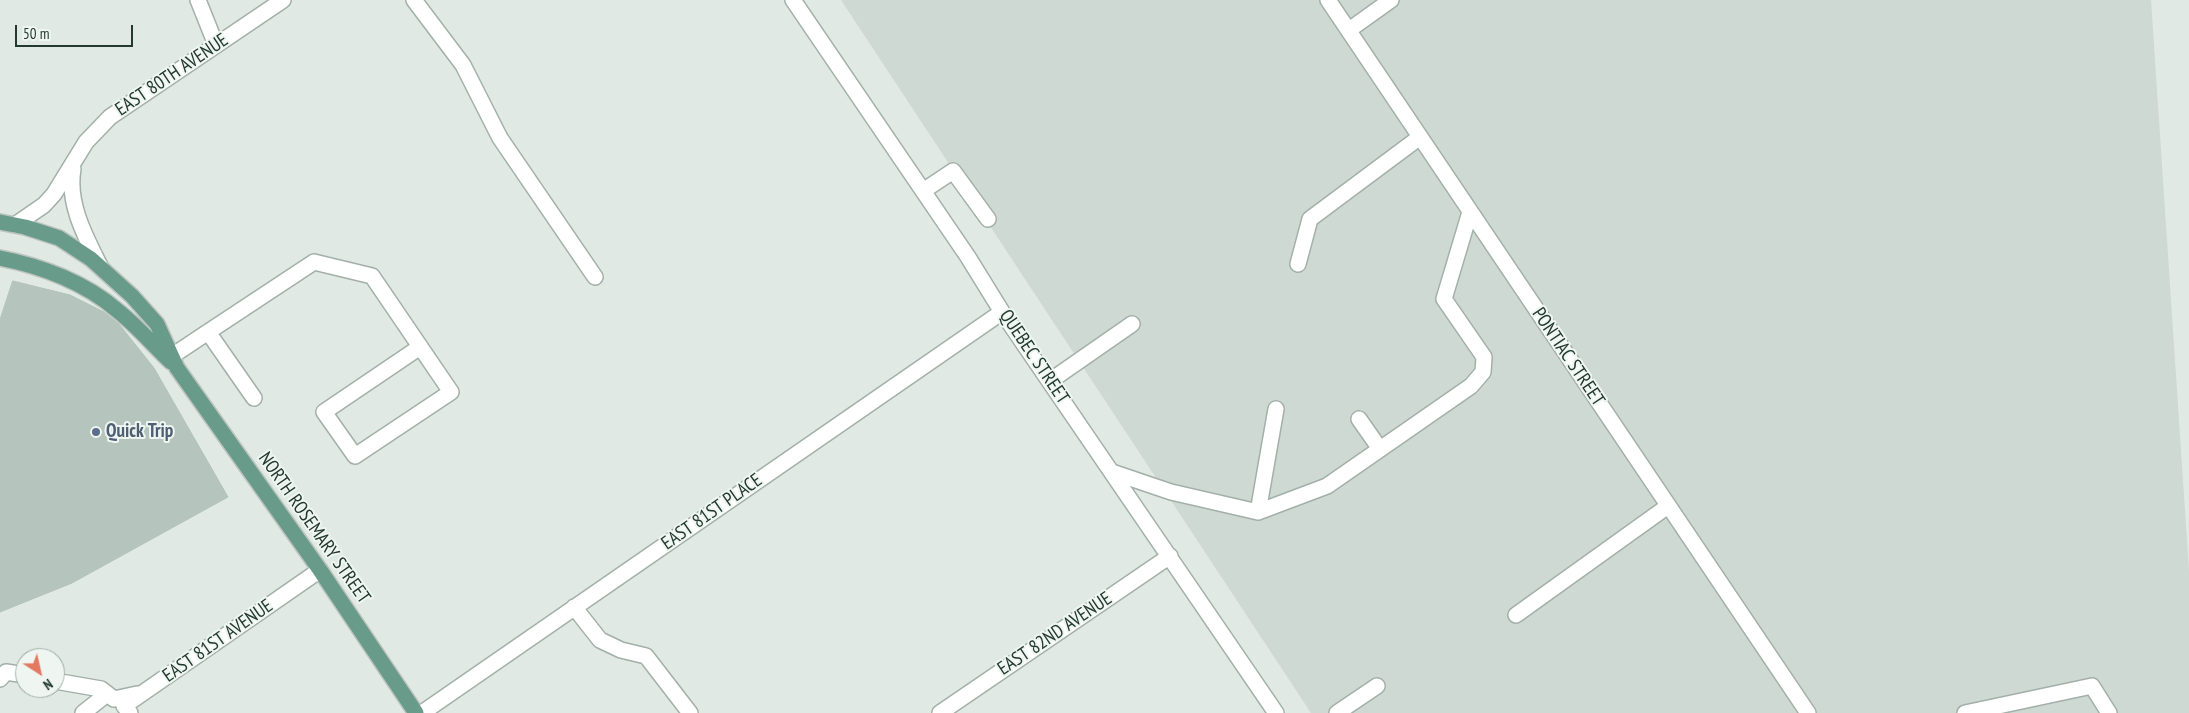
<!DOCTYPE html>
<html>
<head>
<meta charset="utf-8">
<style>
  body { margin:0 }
  #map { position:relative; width:2189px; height:713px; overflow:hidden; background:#e0e9e4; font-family:"PT Sans Narrow",sans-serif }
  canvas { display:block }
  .north { position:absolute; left:15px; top:648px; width:50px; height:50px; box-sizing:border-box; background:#eff6f2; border:1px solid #9daaa4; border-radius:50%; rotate:145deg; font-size:14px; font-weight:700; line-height:20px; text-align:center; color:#223830 }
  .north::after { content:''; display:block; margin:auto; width:18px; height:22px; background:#e57861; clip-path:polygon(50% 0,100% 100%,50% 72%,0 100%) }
  .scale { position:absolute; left:15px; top:25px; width:118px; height:22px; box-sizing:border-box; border:2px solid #223830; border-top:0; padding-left:6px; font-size:15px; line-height:18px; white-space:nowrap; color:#223830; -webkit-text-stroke:4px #eff6f2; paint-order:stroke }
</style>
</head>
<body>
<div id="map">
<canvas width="2189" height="713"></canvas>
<div class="north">N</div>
<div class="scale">50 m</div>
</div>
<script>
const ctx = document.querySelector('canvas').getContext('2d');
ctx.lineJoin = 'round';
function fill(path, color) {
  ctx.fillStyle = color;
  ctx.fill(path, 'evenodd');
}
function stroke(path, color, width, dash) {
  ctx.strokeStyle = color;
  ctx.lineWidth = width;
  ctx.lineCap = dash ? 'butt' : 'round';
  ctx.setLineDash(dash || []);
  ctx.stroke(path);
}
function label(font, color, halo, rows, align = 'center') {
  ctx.font = font + ' "PT Sans Narrow",sans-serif';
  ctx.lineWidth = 4;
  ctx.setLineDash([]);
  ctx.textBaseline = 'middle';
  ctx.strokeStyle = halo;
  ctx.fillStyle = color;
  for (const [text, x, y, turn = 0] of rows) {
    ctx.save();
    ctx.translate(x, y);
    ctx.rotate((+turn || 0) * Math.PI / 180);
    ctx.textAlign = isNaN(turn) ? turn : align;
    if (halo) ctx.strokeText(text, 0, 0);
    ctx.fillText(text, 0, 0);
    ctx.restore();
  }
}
const built = new Path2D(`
  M841 0H2151L2189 571V713H1311Z`);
const building = new Path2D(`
  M13 281 70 295 104 312 119 324 154 368 228 497 72 583 0 612V320Z`);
const minor = new Path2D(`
  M198 0 216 45
  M414 0 463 65 500 138 595 277
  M793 0 968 257 1002 312 1276 713
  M1328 0 1808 713
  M1349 30 1391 0
  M73 169C67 203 85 236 100 266
  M923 191 953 171 988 219
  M15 225 44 205 54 194 86 142 110 117 283 0
  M1298 264 1310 219 1420 137
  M208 332 314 262 372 276 451 392 355 456 324 412 420 347
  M172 356 208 332 254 398
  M1050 381 1132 324
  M1359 419 1380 449
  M1112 472 1171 492 1258 512 1327 486 1471 386 1483 372 1484 357 1444 299 1470 212
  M1258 512 1276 409
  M574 607 600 640 621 650 646 656 690 713
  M1516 615 1668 506
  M0 679 6 672 25 675
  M55 681 101 689 114 699 137 694
  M83 713 107 694
  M130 713 124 706 320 570
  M422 713 1002 312
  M940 713 1170 556
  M1337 713 1377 686
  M1965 713 2092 686 2109 713`);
const major = new Path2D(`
  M0 222 25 227 59 238 91 259 132 296 157 324 177 368 320 570 416 713
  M0 258C42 266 86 283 118 311 137 326 153 345 171 362`);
const markers = [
  [96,432,5,"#5c6f8a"]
];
const streetNames = [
  ["EAST 80TH AVENUE",172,75,-34],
  ["QUEBEC STREET",1034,357,56],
  ["PONTIAC STREET",1568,357,56],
  ["EAST 81ST PLACE",712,512,-35],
  ["NORTH ROSEMARY STREET",314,528,55],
  ["EAST 82ND AVENUE",1055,634,-34],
  ["EAST 81ST AVENUE",218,641,-35]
];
const serviceNames = [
  ["Quick Trip",106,432]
];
fill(built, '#ced9d3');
fill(building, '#b5c4bd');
stroke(building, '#b3c2bb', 1);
stroke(minor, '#a3b0aa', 18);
stroke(major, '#bdc3c1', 18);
stroke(minor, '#fff', 15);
stroke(major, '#689b8a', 15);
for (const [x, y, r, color] of markers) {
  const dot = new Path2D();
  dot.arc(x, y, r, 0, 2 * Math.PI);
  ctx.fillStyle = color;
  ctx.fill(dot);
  stroke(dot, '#eff6f2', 2);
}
label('19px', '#223830', '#eff6f2', streetNames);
label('bold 19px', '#4e5e75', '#eff6f2', serviceNames, 'left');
</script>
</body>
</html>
